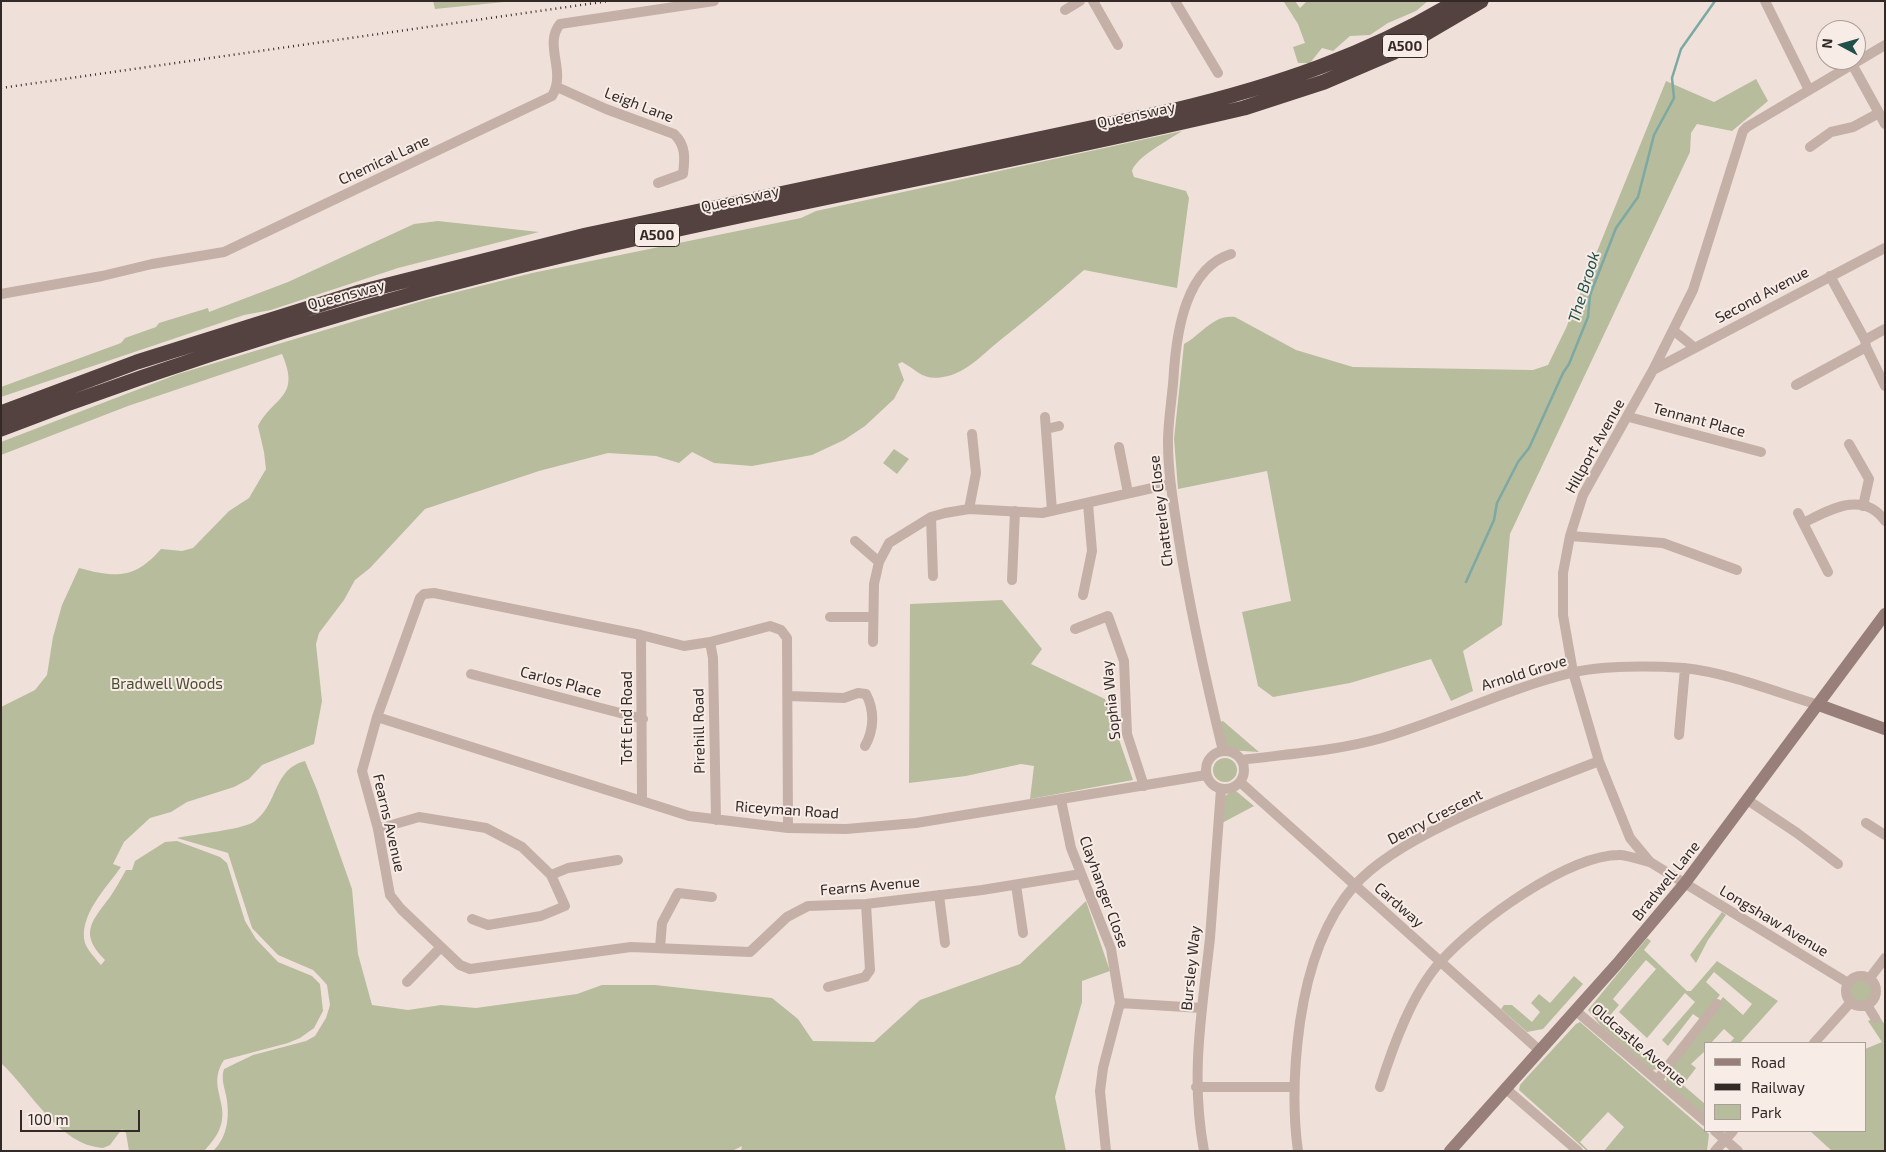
<!DOCTYPE html>
<html>
<head>
<meta charset="utf-8">
<style>
  body { margin:0 }
  #map { position:relative; width:1886px; height:1152px; overflow:hidden; background:#efe1da; font-family:"Exo 2",sans-serif }
  canvas { display:block }
  .frame { position:absolute; inset:0; border:2px solid #332927; pointer-events:none }
  .legend { position:absolute; left:1704px; top:1042px; width:162px; height:90px; box-sizing:border-box; background:#f7ece6; border:1px solid #a99e9a; margin:0; padding:6px 9px; list-style:none; font-size:15px; color:#332927 }
  .legend li { display:flex; align-items:center; gap:10px; height:25px }
  .legend b { width:25px; border:1px solid #a99e9a }
  .north { position:absolute; left:1816px; top:20px; width:50px; height:50px; box-sizing:border-box; background:#f7ece6; border:1px solid #a99e9a; border-radius:50%; rotate:276deg; font-size:14px; font-weight:700; line-height:20px; text-align:center; color:#332927 }
  .north::after { content:''; display:block; margin:auto; width:18px; height:22px; background:#21504b; clip-path:polygon(50% 0,100% 100%,50% 72%,0 100%) }
  .scale { position:absolute; left:20px; top:1110px; width:120px; height:22px; box-sizing:border-box; border:2px solid #332927; border-top:0; padding-left:6px; font-size:15px; line-height:18px; white-space:nowrap; color:#332927; -webkit-text-stroke:4px #f7ece6; paint-order:stroke }
</style>
</head>
<body>
<div id="map">
<canvas width="1886" height="1152"></canvas>
<div class="frame"></div>
<ul class="legend">
<li><b style="height:6px;background:#997f79"></b>Road</li>
<li><b style="height:6px;background:#332927"></b>Railway</li>
<li><b style="height:14px;background:#b7bc9c"></b>Park</li>
</ul>
<div class="north">N</div>
<div class="scale">100 m</div>
</div>
<script>
const ctx = document.querySelector('canvas').getContext('2d');
ctx.lineJoin = 'round';
function fill(path, color) {
  ctx.fillStyle = color;
  ctx.fill(path, 'evenodd');
}
function stroke(path, color, width, dash) {
  ctx.strokeStyle = color;
  ctx.lineWidth = width;
  ctx.lineCap = dash ? 'butt' : 'round';
  ctx.setLineDash(dash || []);
  ctx.stroke(path);
}
function label(font, color, halo, rows, align = 'center') {
  ctx.font = font + ' "Exo 2",sans-serif';
  ctx.lineWidth = 4;
  ctx.setLineDash([]);
  ctx.textBaseline = 'middle';
  ctx.strokeStyle = halo;
  ctx.fillStyle = color;
  for (const [text, x, y, turn = 0] of rows) {
    ctx.save();
    ctx.translate(x, y);
    ctx.rotate((+turn || 0) * Math.PI / 180);
    ctx.textAlign = isNaN(turn) ? turn : align;
    if (halo) ctx.strokeText(text, 0, 0);
    ctx.fillText(text, 0, 0);
    ctx.restore();
  }
}
const green = new Path2D(`
  M433 1H514L435 9Z
  M1295 1 1300 8 1307 1H1428L1416 11 1388 23 1370 35 1350 36 1333 51 1322 48 1310 63H1298L1293 47 1305 43 1298 24 1284 2Z
  M1756 79 1768 101 1732 131 1697 124 1691 133 1690 152 1510 534 1502 625 1463 651 1473 691 1451 701 1431 659 1350 683 1273 697 1258 686 1242 612 1291 601 1267 471 1178 489 1174 439 1184 344C1201 335 1213 314 1235 317L1296 350 1353 367 1533 370 1548 365 1566 328 1666 81 1714 102Z
  M1182 131C1169 140 1136 157 1132 171L1134 177 1186 191 1189 198 1177 288 1084 270C1056 295 1027 319 998 342 982 355 965 374 943 377 923 381 917 370 902 362L898 364 904 380 894 399 865 426 844 440 812 455 752 466 714 463 692 452 679 463 656 456 608 453 539 471 425 509 370 568 355 580 344 600 319 633 316 644 322 701 314 744 262 765 249 779 234 787 187 802 171 812 150 818 124 842 113 864 121 867C107 887 78 916 85 943 88 951 96 959 101 965L105 960C79 934 91 922 110 897 116 888 121 879 126 870H132L135 861 165 842 177 841 220 857 227 863 245 921 256 939 278 962 312 976 320 984 323 1011 314 1028 300 1038 288 1043 224 1060C202 1093 245 1110 204 1151H129L126 1133 122 1129 110 1145 103 1148C59 1145 31 1091 1 1063V707L35 690 47 675 53 637 62 605 79 568C116 578 135 579 161 549L182 551 193 548 229 511 249 498 266 469 264 452 258 426C274 396 301 398 282 354L128 406 1 455V442L178 374 425 300 532 273 801 218 816 211Z
  M438 221 539 232 398 268 271 310 244 315 1 397V387L121 343 125 338 156 327 159 323 208 308 209 312 288 282 414 224Z
  M894 449 909 459 897 474 883 463Z
  M1002 600 1042 649 1031 664 1105 699 1133 780 1030 799 1034 766 1021 764 966 776 909 783 910 604Z
  M1223 721 1259 752 1227 750 1220 722Z
  M1213 770a12 12 0 1 1 24 0a12 12 0 1 1-24 0Z
  M305 761 317 790 352 889 358 954 372 1005 408 1010 441 1005 476 1008 577 994 602 985H655L772 998 798 1019 813 1041 874 1042 920 1000 1020 964 1086 901 1110 971 1082 981V1002L1055 1097 1066 1151H741L742 1146 732 1151H213C228 1137 230 1115 226 1095 224 1086 221 1078 224 1069L253 1055 306 1041 315 1036 326 1018 330 1005 327 985 319 976 313 970 278 955 252 928 228 853 177 838C194 834 243 830 255 821 278 804 273 769 305 761Z
  M1232 791H1236L1254 806 1222 823 1225 796Z
  M1722 912 1726 915 1708 940 1696 963 1690 955Z
  M1647 938 1651 941 1644 950 1687 991H1691L1717 961 1778 1001 1740 1043H1730L1734 1038 1724 1029 1711 1043H1705V1051L1691 1064 1696 1068 1683 1085 1705 1104V1116L1666 1083 1667 1073 1723 997 1743 1015 1752 1004 1714 972 1706 982 1720 995 1700 1019 1693 1014 1668 1046 1662 1040 1695 1002 1685 993 1647 1038 1619 1012 1656 969 1646 960 1613 999 1619 1005 1606 1020 1654 1063 1658 1058 1665 1064 1661 1069 1652 1070 1601 1026 1588 1010Z
  M1574 976 1583 984 1543 1029 1527 1032 1501 1009 1504 1005H1512L1532 1022 1540 1012 1531 1003 1539 994 1550 1003Z
  M1850 991a11 11 0 1 1 22 0a11 11 0 1 1-22 0Z
  M1879 1016 1885 1025V1151H1832L1810 1131H1865V1049L1882 1042 1868 1021Z
  M1580 1022 1709 1134 1707 1151H1604L1624 1127 1608 1112 1580 1142 1589 1151H1587L1519 1090 1520 1085 1527 1077 1576 1024Z`);
const stream = new Path2D(`
  M1466 582 1494 520 1497 503 1518 462 1529 448 1563 373 1569 364 1588 317 1590 295 1616 228 1638 197 1654 135 1674 98 1672 78 1681 49 1715 1`);
const street = new Path2D(`
  M1093 1 1118 45
  M1175 1 1218 73
  M1765 1 1809 90
  M1065 10 1080 1
  M557 87 606 109 674 134C686 145 685 159 683 174L658 183
  M1879 113 1885 124
  M1810 147 1831 132 1853 127 1879 113 1852 64
  M1 294 102 276 152 264 224 252 552 96C567 71 543 45 560 24L714 1
  M1673 330 1695 348
  M1865 340 1885 329
  M1866 347 1885 386
  M1653 370 1885 248
  M1796 385 1866 347 1865 340 1830 276
  M1045 417 1052 511
  M1629 417 1761 452
  M1046 429 1059 426
  M1849 444 1869 479 1863 506
  M1119 447 1128 493
  M969 509 976 473 972 434
  M1798 513 1828 572
  M931 517 933 576
  M1803 523C1828 511 1863 489 1885 521
  M1570 536 1663 543 1737 570
  M855 541 879 562
  M1012 580 1015 511
  M1083 595 1092 551 1088 504
  M830 617H872
  M1075 629 1108 616 1124 661 1127 734 1144 786
  M641 635 642 801
  M710 642 713 658 716 820
  M873 642 874 584 879 562 889 543 931 517 945 513 969 509 1042 513 1170 484
  M471 674 643 719
  M789 696 844 698 858 693 866 694C875 711 874 730 865 746
  M377 717 689 816 788 828 846 829 916 823 1206 775
  M1679 735 1685 668
  M1223 751C1206 681 1190 611 1179 540 1174 507 1168 475 1168 442 1168 418 1173 394 1174 370 1177 331 1186 268 1231 254
  M1206 770a19 19 0 1 1 38 0a19 19 0 1 1-38 0Z
  M1241 760C1288 754 1336 751 1382 738 1446 719 1506 689 1571 673 1601 665 1654 666 1684 668 1730 673 1775 692 1819 705
  M1240 782 1539 1050
  M1061 800 1071 848 1111 949 1120 1003 1201 1008
  M1749 801 1797 833 1838 864
  M1866 823 1885 835
  M788 828 787 638 781 630 770 626 710 642 684 646 641 635 434 593 424 594 420 598 377 717 362 771 378 829 390 895 401 909 460 965 470 969 631 947 750 952 787 917 808 906 866 904 982 890 1081 874
  M378 829 419 817 486 828 522 847 551 875 565 906 541 916 488 925 472 919
  M551 875 568 868 618 860
  M1016 885 1023 933
  M939 895 945 943
  M660 948 662 923 678 893 712 897
  M1846 991a15 15 0 1 1 30 0a15 15 0 1 1-30 0Z
  M1869 979 1885 958
  M407 982 440 948
  M1848 983 1650 862 1630 838 1599 761 1573 672 1563 615V573L1570 536 1583 495 1653 370 1693 290 1743 131 1747 127 1885 45
  M828 987 865 977 870 970 866 904
  M1867 1005 1875 1018
  M1576 1011 1705 1121
  M1814 1043 1851 1002
  M1657 1080 1717 1004
  M1196 1087H1294
  M1380 1087C1393 1046 1412 993 1441 961 1475 923 1568 854 1621 855 1630 856 1641 860 1650 862
  M1505 1088 1578 1151
  M1715 1131 1738 1151
  M1106 1151 1100 1091 1103 1068 1120 1003
  M1204 1151C1190 1076 1202 1012 1210 938 1214 888 1217 838 1221 789
  M1298 1151C1292 1108 1294 1065 1300 1022 1307 975 1322 923 1354 886 1401 832 1531 788 1599 761
  M1715 1151 1733 1131`);
const secondary = new Path2D(`
  M1819 705 1885 729
  M1450 1151 1617 964 1685 883 1885 614`);
const highway = new Path2D(`
  M1 413 137 362 360 292 586 235 1175 110C1275 86 1368 55 1457 1
  M1 429C194 354 393 295 594 248 810 198 1028 159 1244 108L1324 82 1394 52 1481 1`);
const rail = new Path2D(`
  M1 88 609 1`);
const shields = [
  [1405,46,45],
  [657,235,45]
];
const shieldNames = [
  ["A500",1405,46],
  ["A500",657,235]
];
const streetNames = [
  ["Leigh Lane",639,105,21],
  ["Queensway",1136,115,-12],
  ["Chemical Lane",384,160,-25],
  ["Queensway",740,199,-12],
  ["Queensway",346,295,-15],
  ["Second Avenue",1762,295,-28],
  ["Tennant Place",1699,420,15],
  ["Hillport Avenue",1595,446,-61],
  ["Chatterley Close",1161,511,-97],
  ["Arnold Grove",1524,673,-17],
  ["Carlos Place",561,682,15],
  ["Sophia Way",1111,700,-96],
  ["Toft End Road",627,718,-90],
  ["Pirehill Road",699,731,-91],
  ["Riceyman Road",787,810,4],
  ["Denry Crescent",1435,817,-27],
  ["Fearns Avenue",389,823,77],
  ["Bradwell Lane",1666,881,-51],
  ["Fearns Avenue",870,886,-5],
  ["Clayhanger Close",1104,892,70],
  ["Cardway",1399,905,41],
  ["Longshaw Avenue",1774,921,31],
  ["Bursley Way",1191,968,-84],
  ["Oldcastle Avenue",1639,1045,40]
];
const parkNames = [
  ["Bradwell Woods",167,684]
];
const waterNames = [
  ["The Brook",1584,287,-73]
];
fill(green, '#b7bc9c');
stroke(stream, '#7ca9a3', 2.5);
stroke(street, '#c5b0a7', 10);
stroke(secondary, '#997f79', 12);
stroke(highway, '#53423f', 15);
stroke(rail, '#332927', 2.5, [1, 4]);
for (const [x, y, w] of shields) {
  const box = new Path2D();
  box.roundRect(x - w / 2, y - 11.5, w, 23, 4);
  ctx.fillStyle = '#f7ece6';
  ctx.fill(box);
  stroke(box, '#332927', 1);
}
label('bold 14px', '#332927', null, shieldNames);
label('15px', '#332927', '#f7ece6', streetNames);
label('15px', '#484e2d', '#f7ece6', parkNames);
label('italic 16px', '#21504b', '#f7ece6', waterNames);
</script>
</body>
</html>
